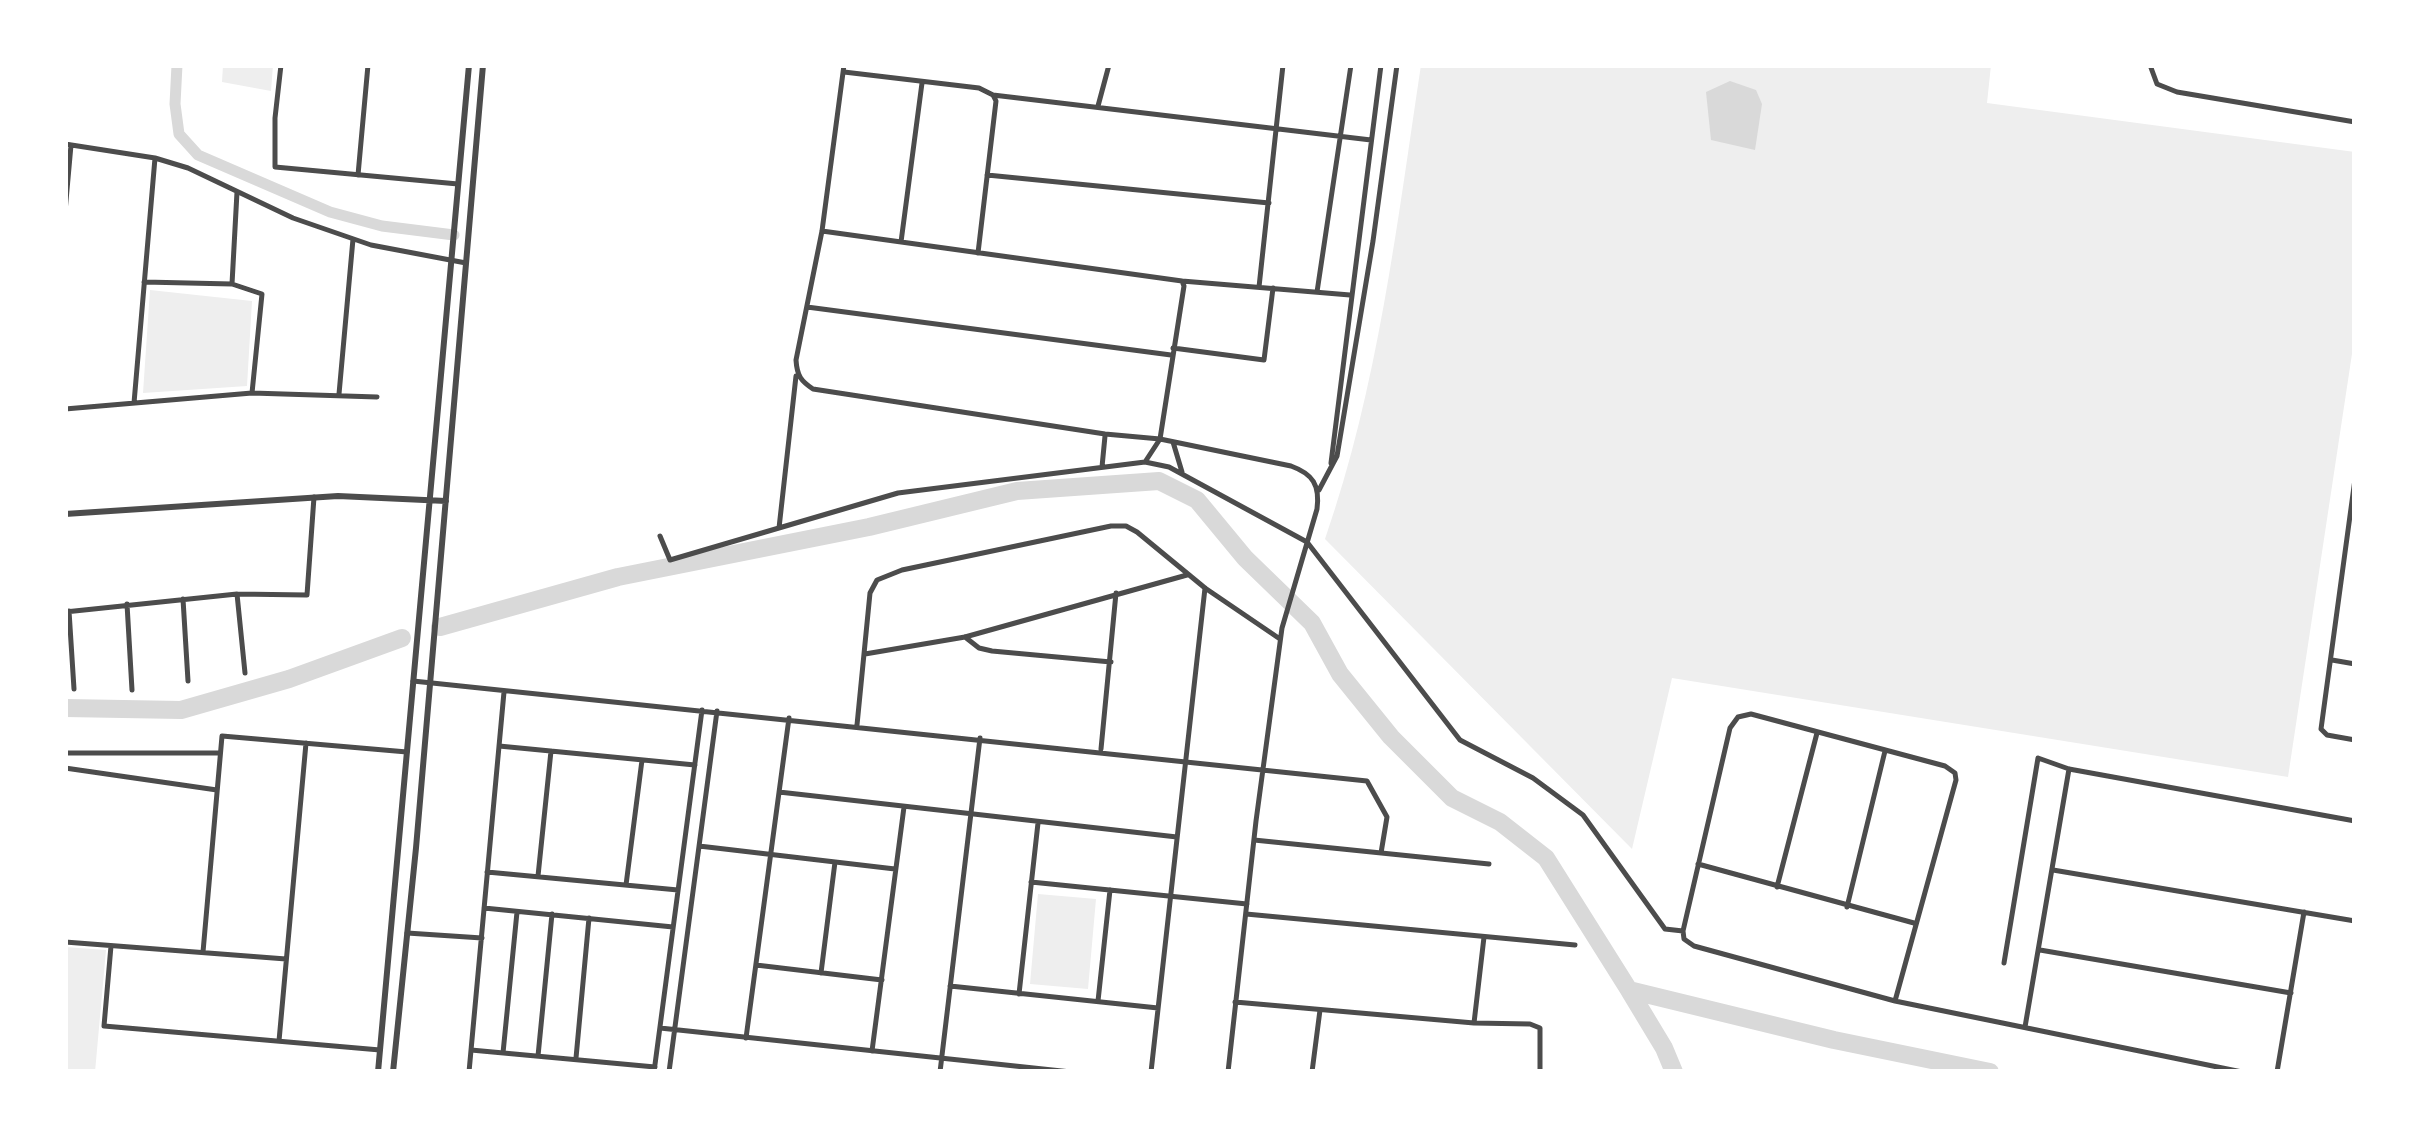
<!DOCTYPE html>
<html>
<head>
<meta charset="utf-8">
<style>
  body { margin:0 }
  #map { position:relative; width:2420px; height:1137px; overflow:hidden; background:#fff; font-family:"Source Serif 4",serif }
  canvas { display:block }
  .frame { position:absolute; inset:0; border:68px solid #fff; pointer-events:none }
</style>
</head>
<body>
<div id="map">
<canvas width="2420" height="1137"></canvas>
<div class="frame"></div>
</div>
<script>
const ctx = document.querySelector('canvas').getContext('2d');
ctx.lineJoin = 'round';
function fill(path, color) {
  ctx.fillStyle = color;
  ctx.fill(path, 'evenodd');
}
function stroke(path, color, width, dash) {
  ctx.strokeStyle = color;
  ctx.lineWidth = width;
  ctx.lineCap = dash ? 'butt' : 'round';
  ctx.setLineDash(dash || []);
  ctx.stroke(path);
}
const green = new Path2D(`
  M223 65H273L271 91 222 82Z
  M1421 65H1991L1987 103 2355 152V334L2288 777 1672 678 1632 849 1325 539C1378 387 1397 224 1421 65Z
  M150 290 252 301 247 386 143 393Z
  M1038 894 1096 899 1088 989 1030 984Z
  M65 947 106 950 95 1072H65Z`);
const water = new Path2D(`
  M1730 81 1756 90 1762 104 1755 150 1711 140 1706 92Z`);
const canal = new Path2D(`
  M177 65 175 104 179 134 198 155 330 212 382 226 454 235`);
const river = new Path2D(`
  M440 627 618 577 869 527 1017 491 1159 481 1197 500 1245 558 1312 623 1340 674 1391 737 1452 798 1500 822 1546 858 1629 990 1834 1040 1990 1072
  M65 708 181 710 289 679 402 638
  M1629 990 1664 1048 1674 1072`);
const minor = new Path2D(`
  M281 65 275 118V167L458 184
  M844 65 822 231 796 360C797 376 801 381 813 389L1105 434 1160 439 1291 466C1313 474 1320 485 1317 509L1282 628 1256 821 1228 1072
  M2150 65 2157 84 2177 92 2355 122
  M844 72 979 88 993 95 996 101 978 253
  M993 95 1371 140
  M1098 106 1109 65
  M65 144 155 158 188 168 293 218 371 245 466 263
  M358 175 368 65
  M987 175 1269 203
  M65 212 71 145
  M822 231 1182 281 1184 286 1160 439 1145 462
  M901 242 922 83
  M1182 281 1350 295
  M144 282 232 284 262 294 252 393
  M232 284 237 192
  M1259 287 1283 65
  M1317 292 1351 65
  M807 307 1171 355
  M1173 348 1264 360 1273 288
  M339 394 353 239
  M134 403 155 158
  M65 409 252 393 377 397
  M1173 442 1182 472
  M1331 463 1381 65
  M1102 467 1105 436
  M2355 479 2321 729 2327 735 2355 740
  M1319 490 1337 456 1373 241 1397 65
  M779 528 796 376
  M660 536 670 560 898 493 1145 462 1169 467 1307 542 1460 740 1533 778 1583 815 1665 929 1683 931
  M237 594 245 673
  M183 599 188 681
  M127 604 132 690
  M69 611 74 689
  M65 612 237 594 307 595 314 497
  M965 637 979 648 992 651 1111 662
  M865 654 965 637 1187 575
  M2332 660 2355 664
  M413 681 1367 781 1387 817 1381 853
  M857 725 870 593 877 580 902 570 1111 526H1126L1137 532 1205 588 1280 639
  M499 746 695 765
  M1101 749 1116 593
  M65 753H220
  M65 768 217 790
  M779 792 1177 837
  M1254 840 1489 864
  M699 846 895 869
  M1698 864 1914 923
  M2053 870 2355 921
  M487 872 678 890
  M538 876 551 751
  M1031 882 1247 904
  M626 885 642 760
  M1777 887 1817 733
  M1847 907 1885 751
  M484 908 673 927
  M1246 914 1575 945
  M407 933 482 938
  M65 942 286 959
  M111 946 104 1026 380 1050
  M2040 950 2291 993
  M203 952 222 736 407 752
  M2004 963 2038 758 2069 769 2355 821
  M756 965 882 980
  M821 973 835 862
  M950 986 1158 1008
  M1019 994 1038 823
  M1098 1001 1110 890
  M1895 1001 1956 780 1955 773 1945 766 1751 714 1738 717 1730 728 1683 931 1684 939 1694 946 1895 1001 2242 1072
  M1235 1002 1474 1023 1530 1024 1540 1028V1072
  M1474 1023 1484 937
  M2025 1027 2069 769
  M660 1028 1071 1072
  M746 1038 789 718
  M279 1041 306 743
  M471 1050 655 1067
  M872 1051 904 807
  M503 1053 517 912
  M538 1056 552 914
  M576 1058 589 918
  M469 1072 504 692
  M654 1072 702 710
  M669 1072 717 711
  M940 1072 980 738
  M1151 1072 1205 588
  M1312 1072 1320 1010
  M2277 1072 2304 912`);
const tertiary = new Path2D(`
  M65 514 338 496 446 501
  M378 1072 469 65
  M393 1072 416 848 483 65`);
fill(green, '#eee');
fill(water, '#d9d9d9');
stroke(canal, '#d9d9d9', 11);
stroke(river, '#d9d9d9', 18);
stroke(minor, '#4c4c4c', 5);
stroke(tertiary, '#4c4c4c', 6);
</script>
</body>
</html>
